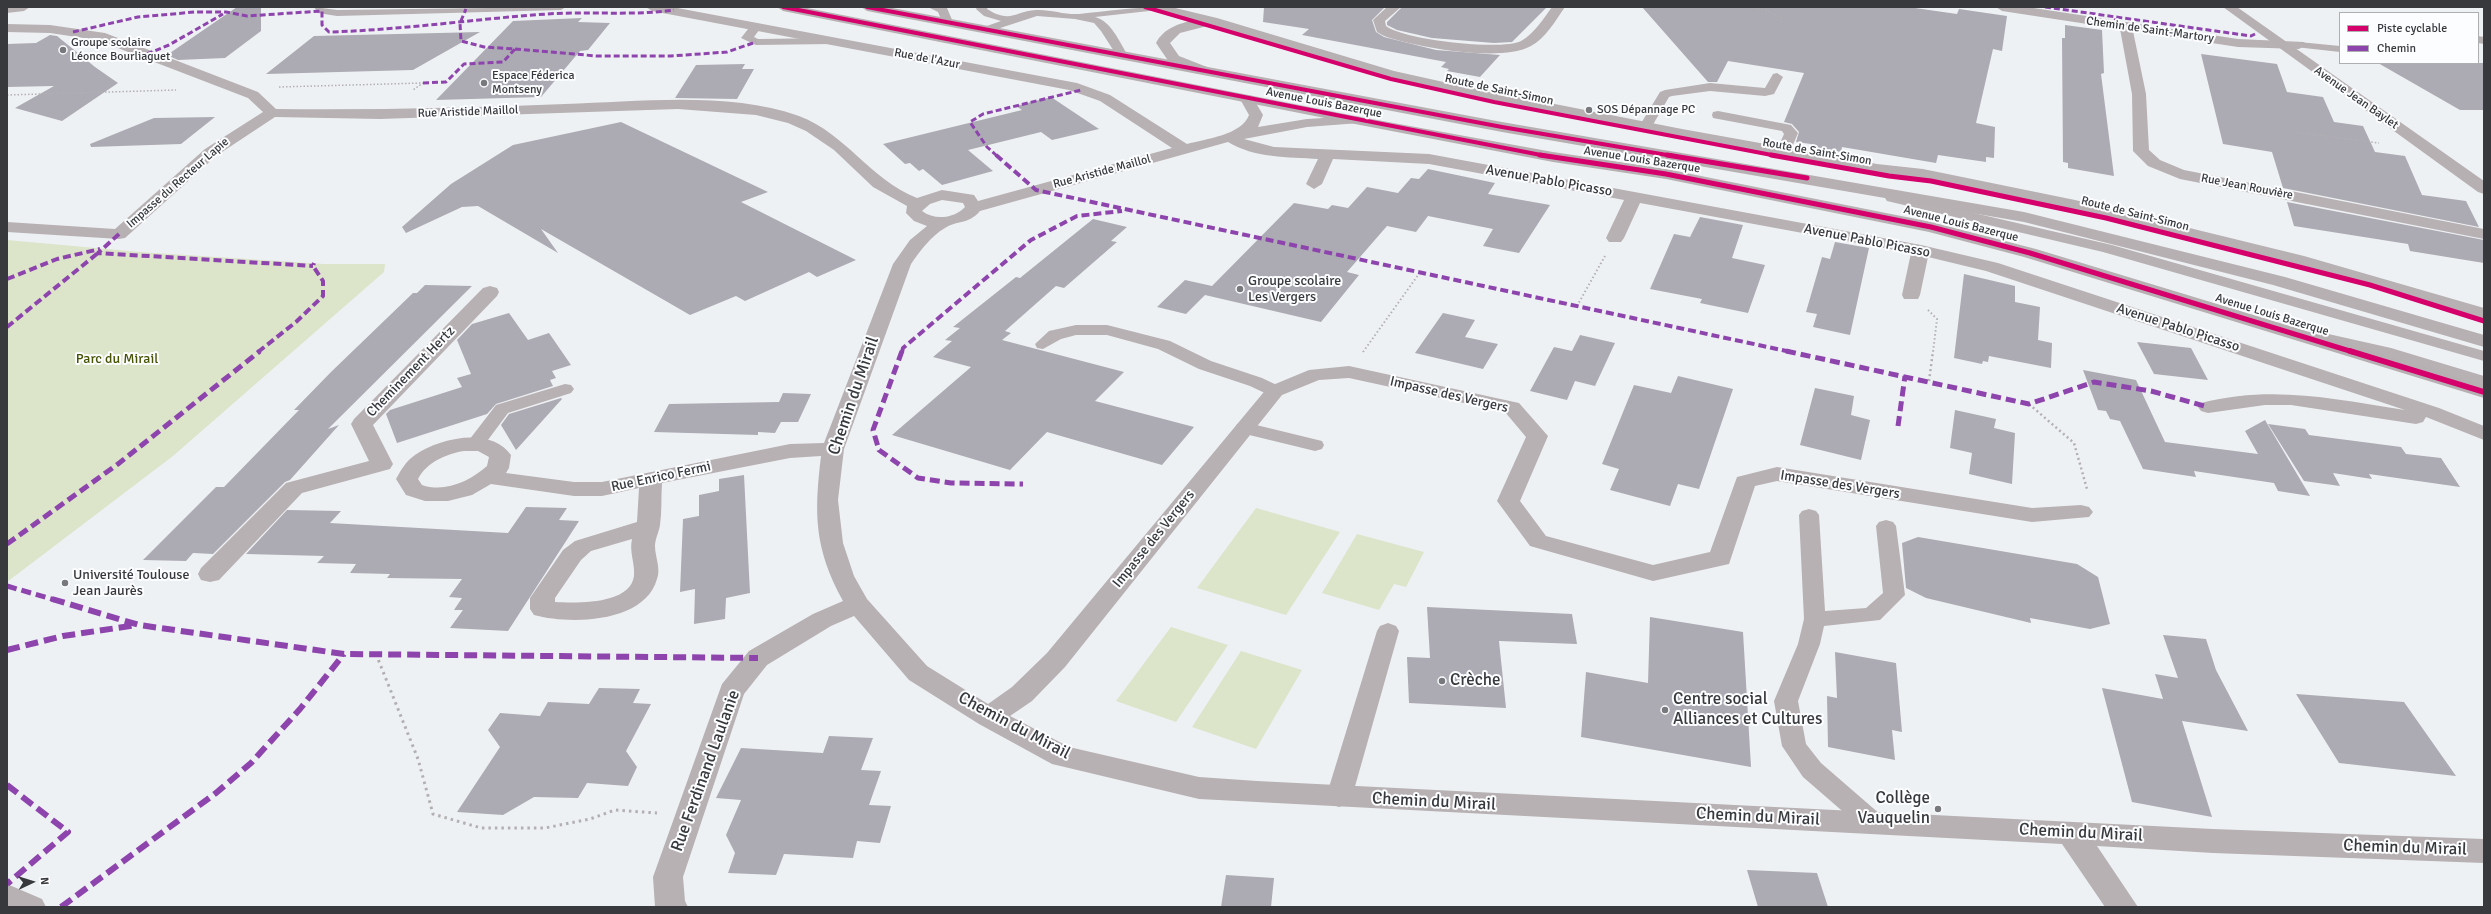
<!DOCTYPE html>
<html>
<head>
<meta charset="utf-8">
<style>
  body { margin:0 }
  #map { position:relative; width:2491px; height:914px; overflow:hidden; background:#eef1f4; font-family:Signika,sans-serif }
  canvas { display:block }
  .frame { position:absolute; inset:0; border:8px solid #37393c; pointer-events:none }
  .legend { position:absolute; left:2339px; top:12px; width:140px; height:52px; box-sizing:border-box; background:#fcfdff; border:1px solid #adafb1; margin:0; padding:5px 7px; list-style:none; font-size:12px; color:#37393c }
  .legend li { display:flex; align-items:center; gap:8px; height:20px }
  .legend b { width:20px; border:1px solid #adafb1 }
  .north { position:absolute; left:12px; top:862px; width:40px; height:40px; -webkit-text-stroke:3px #fcfdff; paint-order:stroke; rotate:86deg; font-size:11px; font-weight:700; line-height:16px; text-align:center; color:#37393c }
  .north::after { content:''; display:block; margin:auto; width:14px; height:18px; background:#37393c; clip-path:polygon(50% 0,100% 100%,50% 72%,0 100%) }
</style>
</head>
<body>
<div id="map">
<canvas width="2491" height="914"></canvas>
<div class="frame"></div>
<ul class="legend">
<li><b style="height:5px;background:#d6006c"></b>Piste cyclable</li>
<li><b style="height:5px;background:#8e44ad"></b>Chemin</li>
</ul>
<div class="north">N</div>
</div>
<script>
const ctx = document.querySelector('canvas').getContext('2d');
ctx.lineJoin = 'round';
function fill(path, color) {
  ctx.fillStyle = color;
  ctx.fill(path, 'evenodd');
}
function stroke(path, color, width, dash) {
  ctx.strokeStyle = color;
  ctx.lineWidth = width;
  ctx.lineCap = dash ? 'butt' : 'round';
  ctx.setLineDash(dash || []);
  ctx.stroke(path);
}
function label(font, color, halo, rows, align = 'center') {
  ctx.font = font + ' Signika,sans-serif';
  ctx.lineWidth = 4;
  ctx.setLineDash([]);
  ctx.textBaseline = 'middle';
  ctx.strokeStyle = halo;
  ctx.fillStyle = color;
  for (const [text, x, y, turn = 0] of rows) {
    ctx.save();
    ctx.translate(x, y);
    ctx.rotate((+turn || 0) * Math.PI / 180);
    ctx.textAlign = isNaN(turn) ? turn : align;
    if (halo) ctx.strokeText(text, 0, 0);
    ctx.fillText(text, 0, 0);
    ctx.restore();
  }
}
const green = new Path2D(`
  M7 240 140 252 324 264H385L384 272 173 456 7 582Z
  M1256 508 1340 532 1286 615 1197 588Z
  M1357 534 1424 552 1406 587 1394 584 1379 610 1322 593Z
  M1171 627 1228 645 1176 722 1116 701Z
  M1241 651 1302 670 1256 749 1192 727Z`);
const building = new Path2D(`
  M237 7H261V31L225 58 178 60 167 55Z
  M1264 7H1385L1372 20 1376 32 1384 37 1436 50 1500 55 1480 77 1447 71 1449 69 1441 67 1446 62 1302 35 1309 29 1263 22Z
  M1402 7H1547L1512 42 1494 43 1432 38 1397 30 1387 25V22Z
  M1642 7H1908L1957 14 1959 9 2007 16 2002 51 1993 49 1976 123 1995 127 1994 158 1986 157V162L1938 155 1936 163 1842 147 1841 152 1810 147 1811 144 1796 142 1799 132 1792 124 1784 122 1804 73 1728 61 1717 82H1708Z
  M582 18 578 22 610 23 588 50 580 51 541 97 436 100 513 21Z
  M2065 25 2102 30 2104 73 2101 74 2114 176 2068 168V163L2063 162 2062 38H2065Z
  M480 32 413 70 266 74 314 36Z
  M50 35 57 36 95 67 118 83 62 121 15 108 54 86 7 87V44L36 43Z
  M2201 54 2277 64 2287 92 2323 97 2334 122 2363 126 2375 152 2405 156 2422 195 2466 201 2479 227 2283 188 2272 152 2223 144Z
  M2378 63H2484V110H2460Z
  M745 64 742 69H754L737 99 675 98 696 65Z
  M1051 97 1099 129 1052 140 1041 132 968 150 993 171 942 185 923 169 919 171 910 163 905 164 883 144 1022 110 1016 106Z
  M215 117 181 144 91 147 90 144 154 118Z
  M621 122 768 192 741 202 856 260 817 277 809 272 745 301 736 296 690 315 541 229 558 253 478 206 462 207 406 233 402 227 451 184 513 145Z
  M1428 169 1495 183 1488 194 1550 205 1519 253 1483 246 1493 229 1428 216 1416 232 1387 226 1347 272 1359 275 1321 322 1205 295 1186 314 1157 307 1185 280 1212 286 1294 203 1328 209 1332 205 1348 208 1367 187 1398 193 1411 178 1419 179Z
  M2287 202 2484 240V263L2410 251 2408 244 2294 226Z
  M1700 217 1743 225 1732 258 1765 265 1748 313 1700 303 1702 299 1650 289 1674 234 1690 237Z
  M1093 219 1127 227 1111 241 1117 242 1064 288 1056 286 1005 331 1011 333 1002 340 1124 372 1095 401 1194 427 1162 465 1047 432 1010 470 892 435 971 367 933 357 952 341 945 340 960 328 953 327 1016 277 1020 278Z
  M1835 242 1869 248 1850 335 1813 327 1817 314 1806 312 1822 257 1830 259Z
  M1964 274 2015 286V302L2040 307 2038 340 2052 343 2051 368 1989 356 1988 362 1983 361 1982 364 1954 358Z
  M425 285 472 286 328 429 339 425 290 480 285 482 213 554 193 553 186 561 143 560 216 487H224L299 410H294L331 372 413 293H417Z
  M509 313 528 340 549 333 571 365 552 371 556 378 550 380 553 386 496 404 487 414 397 443 386 414 390 410 462 387 457 378 471 374 457 340 472 324Z
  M1443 313 1475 320 1465 337 1498 344 1483 369 1415 353Z
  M1580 335 1615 343 1595 386 1575 381 1567 400 1530 391 1554 347 1572 351Z
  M2137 342 2191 348 2208 380 2154 374Z
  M2083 370 2136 380 2165 442 2258 454 2245 431 2265 420 2310 496 2278 491 2274 483 2194 471 2196 477 2143 469 2120 421 2110 419 2106 411 2098 410Z
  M1678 376 1733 389 1699 489 1678 484 1670 506 1610 490 1619 469 1602 464 1634 385 1671 393Z
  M1815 388 1854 396 1851 415 1870 420 1861 460 1800 445Z
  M783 393 811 394 798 422H781L775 433 758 432V435L654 432 669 404 779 402Z
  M561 398 562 399 516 450 501 425 509 414Z
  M1955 410 1996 419 1994 428 2015 433 2012 484 1969 474 1972 453 1950 448Z
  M2268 424 2305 429 2309 435 2401 447 2406 454 2441 458 2460 487 2369 474 2372 479 2333 473 2340 486 2304 481Z
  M744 475 750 593 726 598 725 619 694 624 695 589 680 592 683 519 699 516V495L719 491V479Z
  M526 507 567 508 559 520 579 521 508 631 450 628 463 610H454L462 598 449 597 462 579 387 578 390 574 350 573 356 564 317 563 324 556 246 554 287 510 341 511 330 523 508 533Z
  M1918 537 2077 564 2098 577 2110 624 2090 629 2030 618 2031 623 1926 598 1906 588 1902 543Z
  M1427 607 1572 614 1577 644 1499 641 1506 708 1409 703 1407 657 1430 658Z
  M1650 617 1743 632 1751 767 1581 737 1586 672 1648 683Z
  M2163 635 2206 639 2216 670 2248 731 2182 721 2212 817 2132 802 2102 688 2163 699 2155 674 2178 678Z
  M1835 652 1896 663 1902 732 1892 730 1895 760 1828 747 1827 696 1837 698Z
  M599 688 640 689 633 703 651 704 626 751 637 767 628 786 587 783 578 798 534 797 503 815 457 812 500 747 488 730 500 713 540 716 548 702 589 704Z
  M2296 694 2404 702 2456 776 2339 763Z
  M829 736 873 738 861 770 881 771 869 805 891 806 880 843 857 841 853 858 784 854 776 875 728 873 735 853 726 835 741 800 716 798 741 748 823 753Z
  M1747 870 1817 873 1828 907H1758Z
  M1226 875 1274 878 1271 907H1221Z`);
const pathFar3 = new Path2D(`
  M1748 7 1766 10 1782 18 1780 23
  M279 87 423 83 413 90
  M7 95 176 90
  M2295 132 2379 143`);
const pathFar2 = new Path2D(`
  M1577 306 1605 256
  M1928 310 1937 319 1933 352
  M1363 352 1421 271`);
const pathFar1 = new Path2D(`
  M1929 381 1933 351
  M2029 404 2074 443 2087 489`);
const path = new Path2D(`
  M376 654 418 759 433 814 481 828H545L590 819 615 810 657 813`);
const lane = new Path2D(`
  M314 7 337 10 566 7 561 10 337 16 318 13Z
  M928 7 947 8 953 22 947 25 943 24 938 12Z
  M977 7H988L987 9C1011 24 1015 11 1036 10 1050 9 1065 15 1079 14 1107 11 1135 7 1163 7L1158 10 1095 17C1111 21 1119 41 1127 54L1121 57 1117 56 1101 31 1094 23 1075 19 1037 16 988 32 984 31V27L1001 21 984 16 976 9Z
  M756 23 762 26 754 37 758 39 831 38 837 41 831 44 756 45 741 38 752 24Z
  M2478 36 2484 37V44L2478 43Z
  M2299 42 2340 46V52L2295 47V43Z
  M1777 73 1783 77 1774 94 1765 96 1710 91 1672 96 1669 97 1651 128 1646 129 1640 125 1660 92 1665 90 1710 83 1765 88 1773 74Z
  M1718 111 1791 125 1798 133 1790 152 1783 156 1776 152 1784 134 1782 131 1713 118 1712 115 1713 112Z
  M1892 194 2112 245 2484 351V361L2103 252 1887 201 1885 198 1887 195Z
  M1076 325H1107L1170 341 1211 361 1262 378 1281 387 1284 391 1281 395H1269L1250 386 1199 369 1158 349 1107 335H1076L1061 339 1043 349 1037 348 1035 344 1049 331Z
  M2315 331 2391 348 2484 376V387L2380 356 2309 340 2307 336 2309 332Z
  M565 384 571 385 574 389 571 393 508 413 482 448H468L466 444 496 405Z
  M1244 422 1322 441 1324 445 1322 449 1315 451 1237 432 1235 428 1237 424Z
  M1809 509 1816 511 1819 515 1825 611 1866 608 1883 593 1876 526 1879 522 1886 520 1893 522 1896 526 1905 595 1880 620 1824 626 1820 644 1798 701 1806 744 1821 763 1881 815 1885 822 1881 829 1872 832 1863 829 1803 777 1782 746 1774 701 1798 644 1804 619 1799 515 1802 511Z
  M1388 623 1396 626 1399 631 1352 797 1348 804 1339 807 1330 804 1326 797 1377 631 1380 626Z
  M7 884 42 899 46 907H7Z`);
const street = new Path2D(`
  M7 7H30L24 11 7 13Z
  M646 7H672L1077 83 1110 95 1187 144C1205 139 1242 135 1249 115L1240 99 1247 95 1252 96 1263 115 1258 127 1307 119 1355 116 1360 117 1362 120 1360 123 1307 127 1244 139 1274 147 1429 154 1921 245 1998 263 2439 408 2484 426V440L2426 417 2423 422 2416 424 2291 405H2265L2208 413 2201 411 2198 407 2201 403C2273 385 2333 399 2405 410L1986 271 1928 257 1920 295 1918 299H1904L1902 295 1911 253 1640 203 1624 238 1621 242H1609L1606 238 1624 200 1429 164 1333 159 1322 184 1314 189 1306 184 1318 159C1288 157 1254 158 1228 142L980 211C968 225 957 220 945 228 931 236 920 251 911 264L844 449 838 500 843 543 854 576 867 599 927 666 988 704 1012 687 1047 653 1268 387 1309 370 1349 366 1519 403 1548 436 1520 501 1546 536 1653 565 1710 552 1737 477 1777 467 2032 508 2081 505 2089 507 2093 512 2089 517 2032 522 1777 481 1755 486 1729 564 1653 581 1530 546 1497 501 1526 437 1505 412 1349 378 1319 380 1282 395 1065 667 1032 701 1010 716 1069 747 1199 777 1257 781 2213 829 2484 839V863L2213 853 2097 846 2138 907H2105L2062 844 1199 799 1052 764 979 724 909 680 854 616 831 626 767 665 744 694 683 877 685 901 688 907H655L653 877 722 684 749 651 813 614 843 601C814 548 814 514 821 456L790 458 662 483C661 497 662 511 660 525 659 532 655 539 655 546 655 557 661 568 657 579 645 623 570 625 534 615L530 609V598L563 550 575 541 637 522 639 488 602 496H574L491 484 472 495 448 501H425L406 495 396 479C401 470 406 461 415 455 439 438 491 426 511 455L509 468 506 473 574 482H602L790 444 824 443 893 264 910 240 927 226 914 221 906 213 907 206 873 187 834 150 806 131 788 123 756 115 678 109 380 119 275 117 216 156 125 238 119 239 7 232V222L115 229 205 149 263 112 248 98 97 40 50 33 7 32V24L50 25 105 33 258 92 276 109C372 110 468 108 565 104 639 102 728 91 799 116 845 133 871 180 917 198L942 190 974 195 978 201 1172 148 1100 101 1069 90 652 11ZM942 200 963 203 965 207C955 218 935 221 922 211L930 204ZM464 451H478L489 457 487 466C470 481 445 493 422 485L418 479C427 462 446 454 464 451ZM632 539C629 552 635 563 634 576 630 605 576 603 555 602V598L581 560 591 551Z
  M1150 7H1171L1217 18 1394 71 1448 83 1682 129 1877 164 1923 169 2075 200 2304 256 2484 308V320L2292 264 2075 210 1923 179 1877 174 1682 139 1448 91 1386 77 1211 25 1180 33 1170 43 1179 56 1207 67 1209 70 1207 73 1202 74 1169 62 1156 43C1164 28 1178 24 1194 20L1152 10Z
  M1387 7H1401L1385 21 1386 26C1404 40 1501 51 1521 41 1534 34 1544 18 1552 7H1565C1556 20 1545 39 1531 46 1500 63 1416 47 1384 36L1377 32 1373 20Z
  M1996 7H2027L2238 39 2304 42 2306 45 2299 49 2238 47 2133 31 2146 94 2149 150 2160 160 2184 170 2484 229V239L2180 179 2148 166 2133 151 2132 94 2120 29 2002 11Z
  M490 286 497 288 499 292 497 296 373 425 393 464 390 469 302 493 219 580 210 582 201 580 198 574 201 568 286 483 369 461 351 424 354 419 483 288Z`);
const secondary = new Path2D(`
  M777 7H802L1355 116 1553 152 1666 169 1931 222 2036 249 2484 385V398L2024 257 1929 232 1666 179 1553 162 1355 124 783 11Z
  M861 7H887L1502 122 2024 212 2285 277 2484 335V347L2273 285 2024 222 1502 132 867 11Z
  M2223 7H2237L2484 181V194L2478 192Z`);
const quietFar3 = new Path2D(`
  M2045 7 2251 36 2255 34
  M2113 24 2117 17
  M73 32 138 17 195 12H226L247 16 322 11V25L329 32C402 30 474 19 547 14 589 11 632 16 674 10
  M515 49 597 56H671L727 52 756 42
  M147 54 169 45 223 14
  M423 83 446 82 464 64 503 62 515 49 484 47 461 41 460 23 466 9
  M997 156 987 147 970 122 983 114 1081 90`);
const quietFar2 = new Path2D(`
  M996 155 1036 190 1791 352
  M119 234 98 253 313 266
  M7 279 57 259 100 249
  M7 327 98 253
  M258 352 296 322 323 296V281L313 266 314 263
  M902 352 903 348 1031 240 1077 216 1122 211`);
const quietFar1 = new Path2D(`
  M902 351 873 430 879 450 918 478 951 483 1023 484
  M1786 351 2029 404 2094 382 2151 391 2208 407
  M1898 426 1905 376
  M7 544 118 464 260 351
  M7 586 55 600`);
const quiet = new Path2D(`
  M52 599 139 625 344 654 758 658
  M7 650 63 636 137 625
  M7 785 68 832 7 884
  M61 907 216 793 251 763 300 709 344 654`);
const cyclewayFar2 = new Path2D(`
  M783 7 1546 156
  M867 7 1502 127 1673 156
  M1145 7 1391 79 1494 102 1777 156`);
const cyclewayFar1 = new Path2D(`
  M1540 155 1666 174 1931 227 2030 253 2353 352
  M1667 155 1807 178
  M1771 155 1889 176 1931 181 2106 218 2370 285 2484 321`);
const cycleway = new Path2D(`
  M2350 351 2484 392`);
const markers = [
  [63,50,4,"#77797c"],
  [484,83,4,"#77797c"],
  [1589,110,4,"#77797c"],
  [1240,289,4,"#77797c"],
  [65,583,4,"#77797c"],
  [1442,681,4,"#77797c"],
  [1665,710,4,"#77797c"],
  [1938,809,4,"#77797c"]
];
const farStreetnames = [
  ["Chemin de Saint-Martory",2150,30,8],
  ["Rue de l'Azur",927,59,11],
  ["Route de Saint-Simon",1499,90,12],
  ["Avenue Jean Baylet",2356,98,35],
  ["Avenue Louis Bazerque",1324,103,11],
  ["Rue Aristide Maillol",468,112,-2],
  ["Route de Saint-Simon",1817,152,10],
  ["Avenue Louis Bazerque",1642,160,9],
  ["Rue Aristide Maillol",1102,172,-15],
  ["Impasse du Recteur Lapie",178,183,-41],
  ["Rue Jean Rouvière",2247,187,11],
  ["Route de Saint-Simon",2135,214,14],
  ["Avenue Louis Bazerque",1961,224,14],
  ["Avenue Louis Bazerque",2272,315,17]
];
const farPoinames = [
  ["Groupe scolaire",71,43],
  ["Léonce Bourliaguet",71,57],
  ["Espace Féderica",492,76],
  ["Montseny",492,90],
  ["SOS Dépannage PC",1597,110]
];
const streetNames = [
  ["Avenue Pablo Picasso",1549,181,10],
  ["Avenue Pablo Picasso",1867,241,11],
  ["Avenue Pablo Picasso",2178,328,18],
  ["Cheminement Hertz",411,372,-46],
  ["Impasse des Vergers",1449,395,13],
  ["Rue Enrico Fermi",661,477,-12],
  ["Impasse des Vergers",1840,485,9],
  ["Impasse des Vergers",1154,539,-51]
];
const poiNames = [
  ["Groupe scolaire",1248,281],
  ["Les Vergers",1248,297],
  ["Université Toulouse",73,575],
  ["Jean Jaurès",73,591]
];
const parkNames = [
  ["Parc du Mirail",117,359]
];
const nearStreetnames = [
  ["Chemin du Mirail",854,396,-71],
  ["Chemin du Mirail",1014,726,28],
  ["Rue Ferdinand Laulanie",706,771,-70],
  ["Chemin du Mirail",1434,802,3],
  ["Chemin du Mirail",1758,817,3],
  ["Chemin du Mirail",2081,833,3],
  ["Chemin du Mirail",2405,848,2]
];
const nearPoinames = [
  ["Crèche",1450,681],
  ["Centre social",1673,700],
  ["Alliances et Cultures",1673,720],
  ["Collège",1930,799,"right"],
  ["Vauquelin",1930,819,"right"]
];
fill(green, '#dce4ca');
fill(building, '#acaab3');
stroke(pathFar3, '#b2b0b3', 1.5, [1.5, 2]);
stroke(pathFar2, '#b2b0b3', 2, [1.5, 2.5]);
stroke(pathFar1, '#b2b0b3', 2.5, [2, 3]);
stroke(path, '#b2b0b3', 3, [2.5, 4]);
fill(lane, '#b7b1b3');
fill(street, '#b7b1b3');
fill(secondary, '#b7b0b3');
stroke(quietFar3, '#8e44ad', 3, [6, 3]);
stroke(quietFar2, '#8e44ad', 4, [8, 4]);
stroke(quietFar1, '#8e44ad', 5, [10, 5]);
stroke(quiet, '#8e44ad', 6, [13, 6]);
stroke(cyclewayFar2, '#d6006c', 4);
stroke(cyclewayFar1, '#d6006c', 5);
stroke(cycleway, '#d6006c', 6);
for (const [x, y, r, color] of markers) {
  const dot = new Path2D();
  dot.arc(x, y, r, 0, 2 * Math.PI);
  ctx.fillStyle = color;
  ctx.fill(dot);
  stroke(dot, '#fcfdff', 1.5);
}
label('12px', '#37393c', '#fcfdff', farStreetnames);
label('12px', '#37393c', '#fcfdff', farPoinames, 'left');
label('14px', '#37393c', '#fcfdff', streetNames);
label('14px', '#37393c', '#fcfdff', poiNames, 'left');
label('14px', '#465303', '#fcfdff', parkNames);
label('17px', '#37393c', '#fcfdff', nearStreetnames);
label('17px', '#37393c', '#fcfdff', nearPoinames, 'left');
</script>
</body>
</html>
